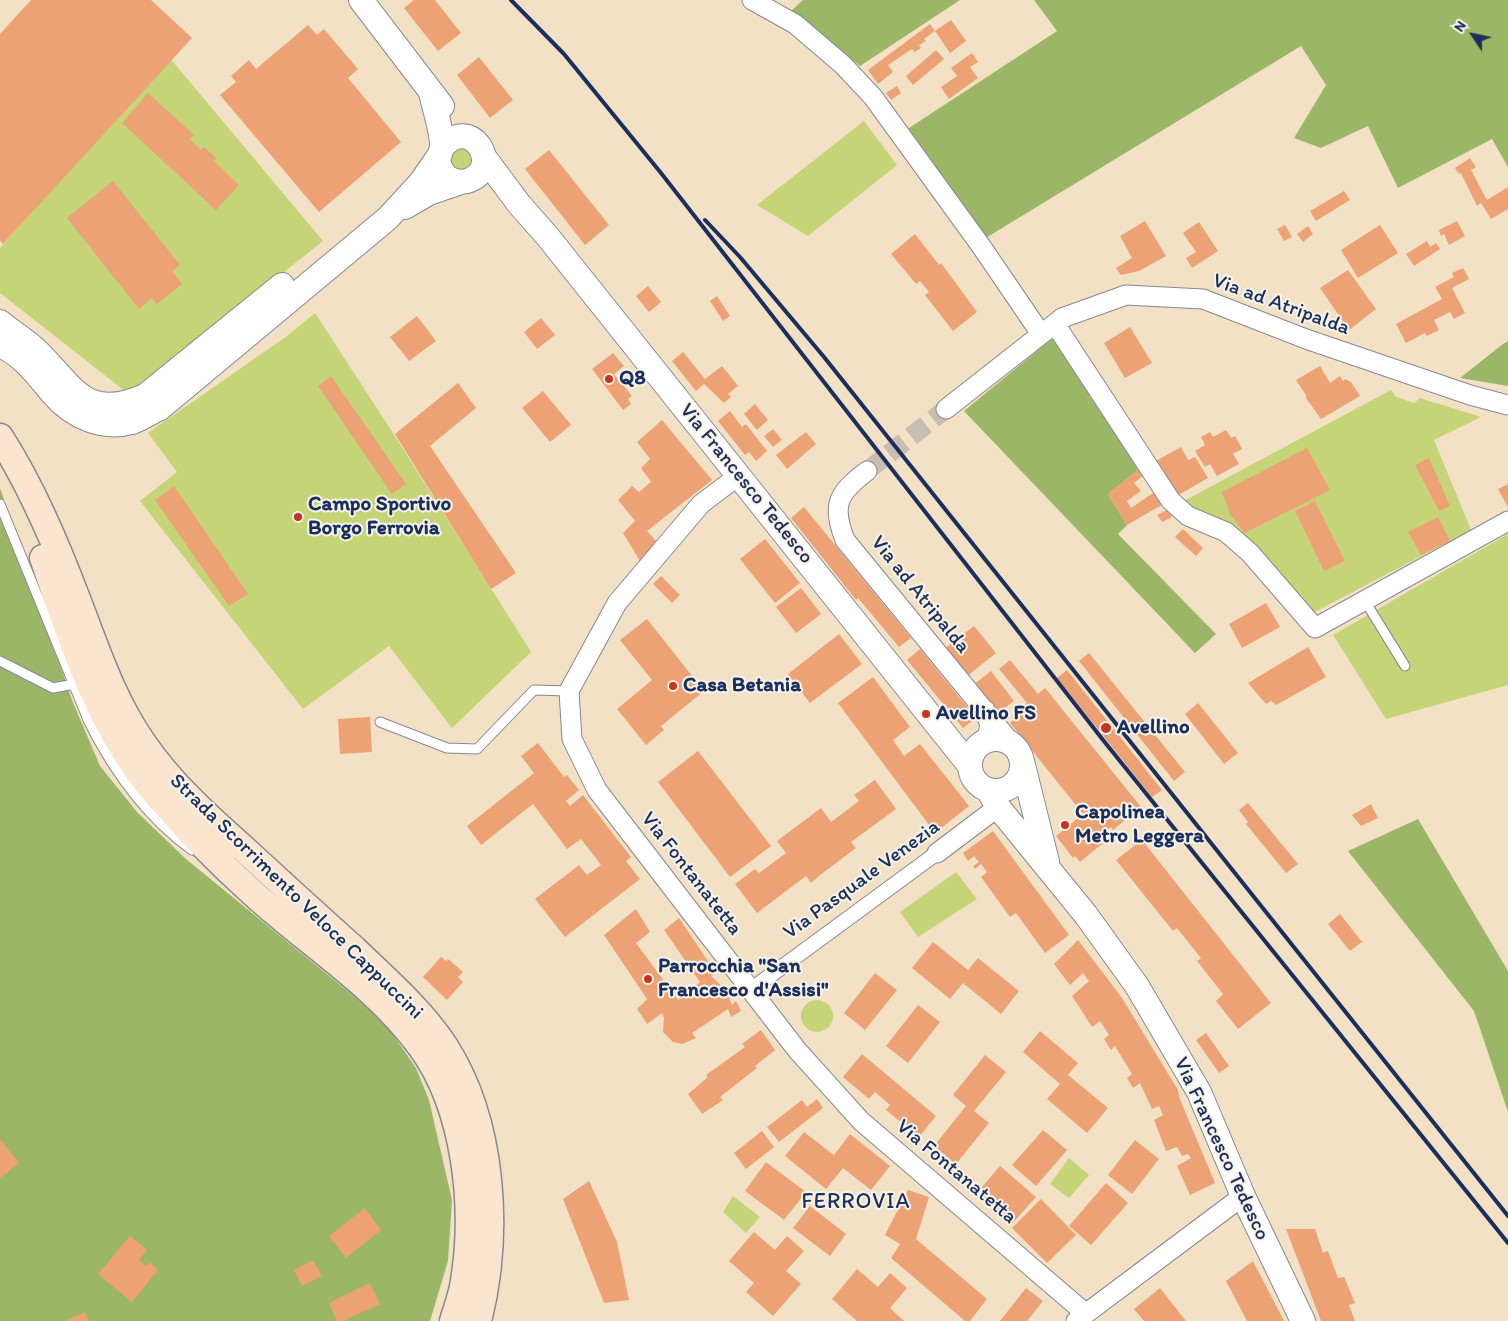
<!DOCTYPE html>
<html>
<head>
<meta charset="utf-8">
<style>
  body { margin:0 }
  #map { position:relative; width:1508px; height:1321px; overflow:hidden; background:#f3e1c6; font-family:Itim,sans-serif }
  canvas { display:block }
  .north { position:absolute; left:1448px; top:10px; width:50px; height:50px; -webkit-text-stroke:4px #f7f3e8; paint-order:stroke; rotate:304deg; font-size:14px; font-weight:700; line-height:20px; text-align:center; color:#1b2f5e }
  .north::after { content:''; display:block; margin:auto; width:18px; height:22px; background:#1b2f5e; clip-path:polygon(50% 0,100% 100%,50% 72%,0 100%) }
</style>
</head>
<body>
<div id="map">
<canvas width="1508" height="1321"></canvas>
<div class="north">N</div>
</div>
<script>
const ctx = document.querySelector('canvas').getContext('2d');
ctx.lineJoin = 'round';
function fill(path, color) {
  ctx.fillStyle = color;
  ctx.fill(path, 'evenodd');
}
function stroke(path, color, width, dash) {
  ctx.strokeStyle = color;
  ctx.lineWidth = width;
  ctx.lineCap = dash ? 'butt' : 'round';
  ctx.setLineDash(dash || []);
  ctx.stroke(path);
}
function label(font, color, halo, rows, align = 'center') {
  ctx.font = font + ' Itim,sans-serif';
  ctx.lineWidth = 4;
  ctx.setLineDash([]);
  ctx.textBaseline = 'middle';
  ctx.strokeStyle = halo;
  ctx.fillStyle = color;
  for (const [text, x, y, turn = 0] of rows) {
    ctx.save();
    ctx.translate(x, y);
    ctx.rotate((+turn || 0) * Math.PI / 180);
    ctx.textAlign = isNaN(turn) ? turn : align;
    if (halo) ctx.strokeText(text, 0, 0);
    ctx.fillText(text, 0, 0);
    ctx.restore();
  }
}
const green = new Path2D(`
  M169 57 323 241 130 395 0 293V248Z
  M864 121 897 165 808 236 757 205Z
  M465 146 474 158 468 171 453 170 448 155 451 151Z
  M315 313 393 433 531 652 452 728 389 646 303 709 140 501 177 472 148 433 287 336Z
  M1391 390 1396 397 1414 403 1420 398 1481 417 1434 440 1471 530 1311 614 1227 526 1182 502Z
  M1508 534V685L1386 719 1333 635Z
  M956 872 977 899 918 937 900 912Z
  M801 1016a16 16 0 1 1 32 0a16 16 0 1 1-32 0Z
  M1069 1158 1089 1175 1069 1198 1050 1184Z
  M733 1196 760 1217 746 1233 723 1212Z`);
const forest = new Path2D(`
  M803 0H960L860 66 791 11Z
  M1034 0H1508V167L1492 139 1398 188 1368 126 1321 148 1294 138 1326 85 1301 46 984 239 906 130 1057 31Z
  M1054 337 1138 470 1108 494 1127 525 1118 534 1216 634 1195 653 964 411Z
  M1508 341V386L1460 378 1503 344Z
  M0 488 72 700 100 766 137 812 186 859 383 1020 416 1068 429 1100 452 1200 448 1261 430 1321H0Z
  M1418 819 1508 971V1112L1474 1011 1348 851Z`);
const building = new Path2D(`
  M31 0H151L192 38 3 244 0 241V34Z
  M414 0H435L461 33 438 51 404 8Z
  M951 20 966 41 950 53 935 31Z
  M930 24 935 31 924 39 926 41 919 45 921 48 915 52 912 49 888 65 893 72 878 84 868 70Z
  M308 25 317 35 324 29 358 69 348 78 401 142 319 212 220 95 236 82 231 76 249 60 256 69Z
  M936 50 944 59 913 85 906 76Z
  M972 53 978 62 970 67 978 78 949 99 941 87 957 76 951 68Z
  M479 57 513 100 490 118 457 75Z
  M897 86 901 93 891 100 886 93Z
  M148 93 194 135 190 139 201 150 204 147 216 158 214 161 239 185 216 210 122 123Z
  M549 150 609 225 585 245 525 169Z
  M1470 158 1476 167 1471 170 1487 200 1508 187V209L1491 219 1481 203 1477 206 1461 173 1459 174 1455 168Z
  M113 181 180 265 172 271 182 284 157 304 152 298 139 309 67 218Z
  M1344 191 1350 200 1316 221 1310 211Z
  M1145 221 1166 256 1139 271 1121 275 1116 268 1132 258 1120 236Z
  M1457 221 1465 236 1449 245 1444 234 1441 236 1439 230Z
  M1199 222 1218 251 1192 268 1186 258 1196 252 1183 233Z
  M1285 225 1292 237 1284 241 1277 229Z
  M1380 225 1398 253 1358 278 1341 250Z
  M1308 226 1313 234 1303 242 1297 234Z
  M915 234 939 265 941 263 977 312 953 331 925 295 929 292 920 281 916 284 891 254Z
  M1427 241 1430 247 1436 243 1440 249 1414 266 1406 254Z
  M1463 268 1469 279 1452 288 1465 313 1454 319 1450 312 1434 320 1439 330 1427 336 1425 333 1406 343 1396 324 1442 299 1435 287 1454 277 1452 273Z
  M1348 270 1376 309 1349 330 1320 288Z
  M648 286 661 302 649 312 636 296Z
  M717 296 730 316 723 321 710 301Z
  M417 316 436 341 409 361 390 337Z
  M541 318 555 335 537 349 524 332Z
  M1130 327 1152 363 1125 378 1104 343Z
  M683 352 705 379 722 366 738 386 728 394 731 397 724 403 704 384 696 391 672 361Z
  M613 353 624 366 614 374 632 396 628 399 631 404 623 410 592 369Z
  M1320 366 1330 383 1340 376 1343 381 1345 379 1351 382 1360 396 1321 419 1306 398V395L1296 380Z
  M331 376 406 484 392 494 318 386Z
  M458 383 476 408 430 446 516 573 491 589 395 434Z
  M543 391 571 425 550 442 522 408Z
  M755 404 768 420 757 430 744 414Z
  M730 411 742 427 746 424 767 451 756 461 749 452 745 455 718 421Z
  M662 420 712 480 647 531 657 542 640 561 623 533 635 521 618 500 632 486 639 492 651 482 641 468 650 459 637 442Z
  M773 429 782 440 773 447 764 436Z
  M1226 430 1231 438 1235 436 1242 449 1233 454 1239 464 1217 476 1210 464 1205 467 1195 451 1205 445 1201 437 1210 432 1213 437Z
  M806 432 816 444 787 469 776 455Z
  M1181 447 1188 460 1195 457 1208 478 1175 497 1154 462Z
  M1307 448 1330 490 1245 533 1230 514 1222 492Z
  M1429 458 1450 506 1439 511 1415 465Z
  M1138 470 1144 475 1134 483 1141 491 1127 501 1131 508 1156 491 1165 503 1127 525 1108 494Z
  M1508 484V507L1498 489Z
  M174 486 248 594 229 606 155 500Z
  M1315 501 1345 561 1324 571 1295 511Z
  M804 507 911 638 899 647 858 598 856 600 791 518Z
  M1167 510 1172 517 1162 522 1157 515Z
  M1438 517 1450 541 1421 555 1408 532Z
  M1183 529 1203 548 1196 556 1175 537Z
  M765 539 800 583 775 603 740 559Z
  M661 576 680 595 672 603 653 584Z
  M801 588 821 614 796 633 776 607Z
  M1266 603 1280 627 1242 648 1229 624Z
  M647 619 704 691 661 726 664 730 646 745 617 709 652 680 620 640Z
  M974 626 996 653 966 677 944 649Z
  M839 634 862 664 810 703 788 674Z
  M1308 647 1326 677 1276 705 1271 701 1266 704 1248 683Z
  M920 649 976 718 963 728 907 660Z
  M1089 653 1185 772 1174 781 1079 661Z
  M1010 660 1038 694 1045 688 1141 807 1113 830 1111 827 1098 837 1103 843 1080 862 1075 856 1073 858 1056 836 1083 814 1010 723 1020 715 1017 712 1027 703 999 669Z
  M1067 670 1162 790 1152 797 1057 678Z
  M991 671 1014 701 995 715 972 686Z
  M873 677 910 727 893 740 904 756 920 744 969 806 935 833 838 703Z
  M1198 703 1238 753 1224 764 1185 714Z
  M370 717 372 752 340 754 338 719Z
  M538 743 564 777 567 775 579 790 566 801 570 806 583 795 631 857 626 861 640 879 565 937 535 899 579 865 587 875 601 865 581 839 567 849 533 804 481 845 467 826 534 773 521 756Z
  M698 751 771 846 730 877 658 782Z
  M875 780 896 809 851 842 856 848 824 872 811 883 806 876 757 913 735 884 755 869 759 873 786 853 777 841 821 808 831 822 859 801 854 795Z
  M1248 803 1298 864 1286 873 1246 824 1248 822 1239 810Z
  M1371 804 1378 818 1361 826 1352 815Z
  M993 831 1069 935 1045 953 1016 913 1010 917 981 877 987 872 981 864 975 869 973 866 979 862 974 856 968 861 963 853Z
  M1142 840 1271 1003 1238 1029 1216 1001 1223 994 1197 961 1201 958 1177 928 1173 931 1116 860Z
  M636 909 650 932 636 943 678 1000 700 982 664 930 679 918 716 973 711 976 725 989 732 1005 736 1001 741 1011 731 1017 728 1009 692 1033 696 1038 682 1044 673 1042 663 1032 664 1018 662 1013 647 1024 637 1009 647 999 604 935Z
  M1340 914 1362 942 1350 951 1328 924Z
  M1078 940 1122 998 1178 1090 1179 1097 1215 1183 1190 1195 1177 1166 1191 1158 1188 1154 1182 1156 1177 1147 1166 1151 1154 1120 1163 1115 1159 1106 1152 1109 1140 1083 1133 1088 1127 1078 1132 1074 1115 1046 1111 1050 1104 1039 1109 1035 1100 1021 1092 1027 1072 996 1089 981 1083 973 1070 985 1054 964Z
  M933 942 968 970 978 958 1019 991 1001 1014 963 983 950 999 912 968Z
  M441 957 446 961 448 959 463 972 458 977 463 982 447 1000 423 977Z
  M875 973 897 990 865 1030 844 1013Z
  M918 1005 940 1022 908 1063 886 1046Z
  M761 1030 775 1050 755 1066 757 1068 720 1097 723 1100 702 1114 688 1094 708 1077 706 1075 745 1047 742 1044Z
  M1040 1031 1078 1063 1068 1075 1108 1108 1087 1133 1047 1099 1060 1084 1023 1052Z
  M1206 1033 1229 1066 1219 1073 1196 1040Z
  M862 1054 936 1116 919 1137 886 1110 890 1105 875 1092 869 1099 843 1077Z
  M985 1055 1006 1072 974 1111 989 1123 956 1164 934 1146 966 1106 953 1095Z
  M817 1099 823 1108 779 1142 767 1127 802 1100 807 1107Z
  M1043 1130 1067 1150 1036 1186 1012 1165Z
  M762 1131 774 1147 746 1169 734 1153Z
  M804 1132 834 1155 850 1134 890 1166 871 1190 843 1168 826 1189 785 1156Z
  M0 1139 19 1163 0 1178Z
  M1135 1140 1159 1159 1132 1194 1108 1175Z
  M766 1162 806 1192 784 1220 745 1191Z
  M1000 1166 1036 1197 1011 1225 976 1194Z
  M589 1181 617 1242 629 1300 604 1303 563 1199Z
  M1106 1183 1128 1203 1091 1245 1069 1226Z
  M908 1190 929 1197 916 1239 987 1299 970 1321H965L891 1258 900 1244 885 1235Z
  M1041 1199 1076 1235 1047 1263 1012 1228Z
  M810 1206 846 1234 830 1256 793 1228Z
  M365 1208 381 1230 346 1258 329 1236Z
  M1286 1229H1315L1323 1253 1328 1251 1338 1278 1344 1277 1355 1303 1349 1305 1355 1321H1321Z
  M754 1232 775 1250 787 1236 804 1251 786 1271 801 1284 773 1316 746 1292 754 1283 729 1261Z
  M130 1236 147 1250 139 1260 146 1266 149 1262 158 1270 132 1302 98 1274Z
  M313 1260 322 1276 302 1286 294 1270Z
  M1253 1261 1284 1321H1247L1226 1281Z
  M857 1269 878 1287 890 1273 907 1288 890 1308 904 1321H857L832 1299Z
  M370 1283 380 1304 343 1321H337L329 1303Z
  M1026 1288 1043 1301 1027 1321H1000Z
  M1160 1288 1186 1321H1144L1134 1309Z
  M85 1312 89 1321H66Z`);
const minorTunnel = new Path2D(`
  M867 471 946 409`);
const service = new Path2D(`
  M0 504 89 722C114 772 146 817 192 850
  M1365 601 1405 666
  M0 661 53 688 74 684
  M380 722 447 748 477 749 534 690 569 691`);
const pedestrian = new Path2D(`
  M752 989 937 853`);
const minor = new Path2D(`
  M752 0 795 24 843 65 873 97 981 246 1041 334
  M1055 324 1171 501 1188 516 1226 532 1250 553 1315 628 1508 521
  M946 409 1062 318 1126 295 1203 299 1306 339 1470 395 1508 405
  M867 471C838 493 831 505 845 540L1012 744
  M738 476 701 504 617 603 569 691 572 739 597 790 797 1050 861 1121 1085 1313
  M985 710 990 726 986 741
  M937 853 998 807
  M1076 1321 1243 1196`);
const tertiary = new Path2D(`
  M361 0 442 106
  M431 93C434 106 443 135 442 147 441 153 437 158 439 165 441 170 444 175 448 178 455 182 463 183 470 180 503 166 471 114 442 147
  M484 157 519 204 548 237 970 766
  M405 207 429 193 461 182
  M0 322C11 331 23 339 34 348 73 384 83 423 145 396L282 285
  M0 345C24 356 36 374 53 394 73 417 102 430 132 422 141 419 151 412 160 408L388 218 421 182 439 156
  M970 765a26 26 0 1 1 52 0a26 26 0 1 1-52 0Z
  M1022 761 1047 862
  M988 790 998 807 1086 915 1137 986 1199 1092 1243 1196 1303 1321`);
const secondary = new Path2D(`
  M0 437C32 487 56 544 77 599 96 648 112 699 143 743 170 783 208 817 244 849 281 883 317 916 354 949 385 979 420 1009 444 1045 494 1122 500 1234 478 1321
  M43 558C71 637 96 721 150 786 181 824 218 862 255 895 310 945 377 986 421 1047 466 1109 476 1207 464 1281 462 1295 457 1308 453 1321`);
const rail = new Path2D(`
  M511 0 564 54 661 173 1103 740 1508 1243
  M705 220 740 257 824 357 1508 1216`);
const markers = [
  [609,379,5,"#c8321e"],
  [298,517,5,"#c8321e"],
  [673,686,5,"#c8321e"],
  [926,714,5,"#c8321e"],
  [1106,728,6,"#c8321e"],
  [1065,825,5,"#c8321e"],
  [648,979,5,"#c8321e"]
];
const streetNames = [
  ["Via ad Atripalda",1281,305,20],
  ["Via Francesco Tedesco",746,484,51],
  ["Via ad Atripalda",920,595,51],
  ["Via Fontanatetta",691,874,52],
  ["Via Pasquale Venezia",862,880,-36],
  ["Strada Scorrimento Veloce Cappuccini",296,897,44],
  ["Via Francesco Tedesco",1221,1149,65],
  ["Via Fontanatetta",956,1172,40]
];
const poiNames = [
  ["Q8",619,379],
  ["Campo Sportivo",308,505],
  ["Borgo Ferrovia",308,529],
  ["Casa Betania",683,686],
  ["Avellino FS",936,714],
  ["Avellino",1117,728],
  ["Capolinea",1075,813],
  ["Metro Leggera",1075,837],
  ["Parrocchia \"San",658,967],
  ["Francesco d'Assisi\"",658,991]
];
const neighbourhoodNames = [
  ["FERROVIA",856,1202]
];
fill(green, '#c5d476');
fill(forest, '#9cb667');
fill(building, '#eca275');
stroke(minorTunnel, '#c8bdb1', 19, [19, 9]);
stroke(service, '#878892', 11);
stroke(pedestrian, '#878892', 16);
stroke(minor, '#878892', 21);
stroke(tertiary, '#878892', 26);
stroke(secondary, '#878892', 29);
stroke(service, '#fff', 9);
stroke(pedestrian, '#fff', 14);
stroke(minor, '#fff', 19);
stroke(tertiary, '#fff', 24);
stroke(secondary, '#fce5cf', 26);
stroke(rail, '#1b2f5e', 4);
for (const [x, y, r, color] of markers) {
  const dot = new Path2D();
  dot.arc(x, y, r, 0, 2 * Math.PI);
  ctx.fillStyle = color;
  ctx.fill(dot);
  stroke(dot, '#f7f3e8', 2);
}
label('21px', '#1b2f5e', '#f7f3e8', streetNames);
label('bold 21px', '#1b2f5e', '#f7f3e8', poiNames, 'left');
ctx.letterSpacing = '1px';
label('22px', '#1b2f5e', '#f7f3e8', neighbourhoodNames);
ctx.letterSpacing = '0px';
</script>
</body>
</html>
